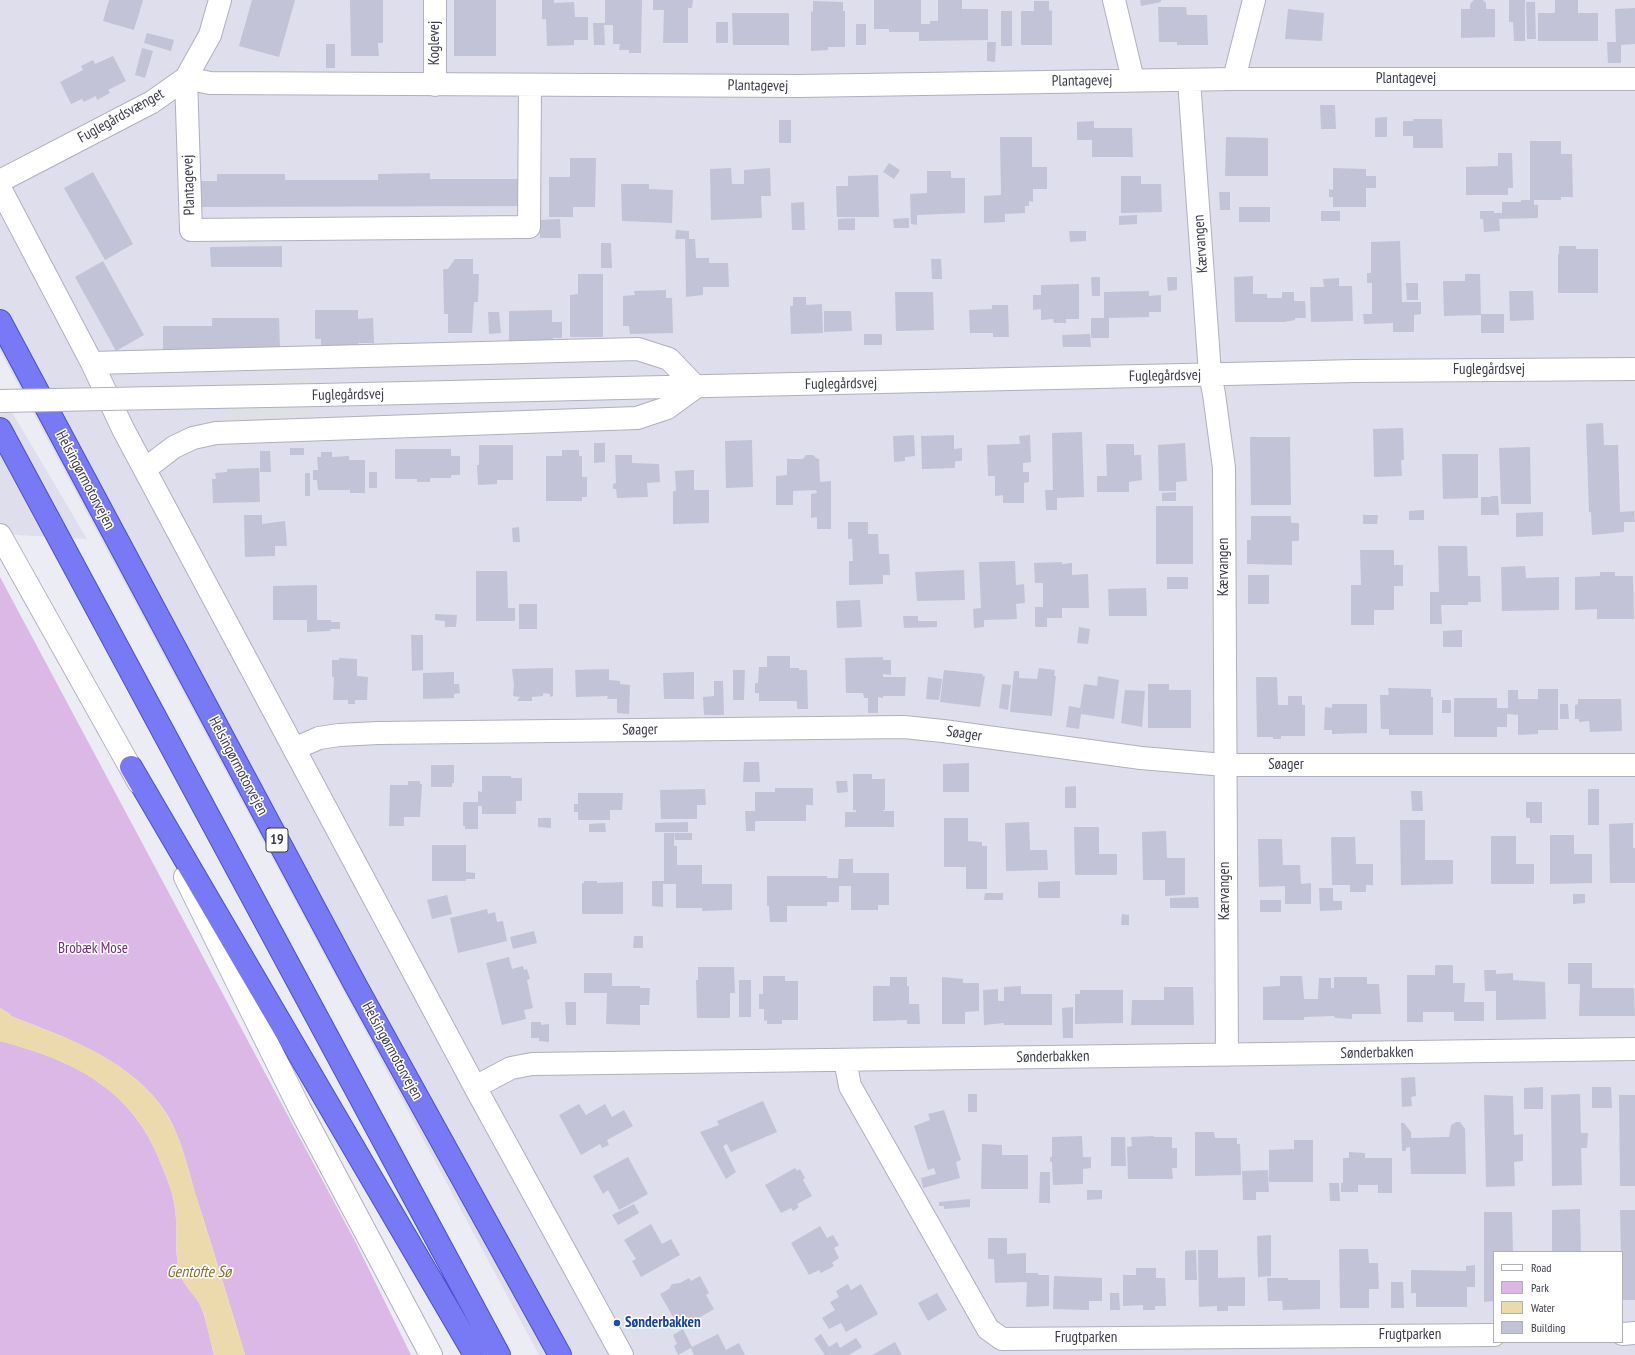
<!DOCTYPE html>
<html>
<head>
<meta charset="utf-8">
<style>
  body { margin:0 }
  #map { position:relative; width:1635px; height:1355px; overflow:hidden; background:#ececf5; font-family:"PT Sans Narrow",sans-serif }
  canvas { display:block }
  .legend { position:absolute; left:1493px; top:1251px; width:130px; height:92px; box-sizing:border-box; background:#fff; border:1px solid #b0b1b6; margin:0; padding:5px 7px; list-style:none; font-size:12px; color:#3a3b49 }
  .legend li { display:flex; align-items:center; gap:8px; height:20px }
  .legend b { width:20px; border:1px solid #b0b1b6 }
</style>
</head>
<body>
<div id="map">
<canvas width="1635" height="1355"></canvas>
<ul class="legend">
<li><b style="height:5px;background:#fff"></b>Road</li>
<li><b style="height:11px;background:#dbb8e6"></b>Park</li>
<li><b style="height:11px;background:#ecdaad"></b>Water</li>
<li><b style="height:11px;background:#c2c3d6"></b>Building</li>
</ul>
</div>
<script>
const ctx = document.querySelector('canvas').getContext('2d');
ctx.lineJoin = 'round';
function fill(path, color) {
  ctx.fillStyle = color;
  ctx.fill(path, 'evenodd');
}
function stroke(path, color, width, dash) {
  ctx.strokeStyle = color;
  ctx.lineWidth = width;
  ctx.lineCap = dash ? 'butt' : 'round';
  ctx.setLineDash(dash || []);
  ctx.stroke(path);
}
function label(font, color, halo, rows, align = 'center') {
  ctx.font = font + ' "PT Sans Narrow",sans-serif';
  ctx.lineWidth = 3;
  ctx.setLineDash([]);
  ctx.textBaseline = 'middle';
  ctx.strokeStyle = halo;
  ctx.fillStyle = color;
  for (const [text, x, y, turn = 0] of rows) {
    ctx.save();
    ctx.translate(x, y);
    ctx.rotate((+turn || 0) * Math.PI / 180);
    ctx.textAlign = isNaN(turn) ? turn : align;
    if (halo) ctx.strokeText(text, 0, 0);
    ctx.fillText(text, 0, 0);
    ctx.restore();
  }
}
const residential = new Path2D(`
  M0 0H1635V1355H539L0 351ZM1494 1252H1622V1342H1494Z
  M0 392 87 539 0 534Z`);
const green = new Path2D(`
  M0 577 356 1243 411 1355H245C229 1302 213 1249 196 1196 189 1172 181 1138 168 1116 159 1101 146 1087 132 1076 96 1047 53 1033 11 1016L10 1014 0 1008Z
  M0 1041C76 1061 135 1090 163 1169 168 1181 174 1196 175 1209 178 1229 174 1250 179 1270 182 1284 192 1291 199 1303 206 1316 210 1340 214 1355H0Z`);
const parking = new Path2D(`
  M313 377 314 421 228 423 227 380Z`);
const water = new Path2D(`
  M0 1008 10 1014 11 1016C53 1033 97 1047 132 1076 146 1087 159 1101 168 1117 182 1139 189 1174 197 1199 213 1251 229 1303 245 1355H214C210 1340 206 1316 199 1303 192 1291 182 1284 179 1270 174 1250 178 1229 175 1209 174 1196 168 1181 163 1169 135 1090 76 1061 0 1041Z`);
const building = new Path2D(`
  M109 0H143L134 30 103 21Z
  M252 0H295L279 57 239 46Z
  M350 0H383V43H378L379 56H351Z
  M454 0H496V56H454Z
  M542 0H554V3L574 2 575 17H588V40H574V45L547 46 546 19H542Z
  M605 0H642L641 53H629V50H619L620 44H613V25H604L605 45H594L593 23H605Z
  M653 0H693L692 8H688V43H663L664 10H653Z
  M874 0H921V24H930V21H938V0H962V9H988V40L919 41V32H889V29H874Z
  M1140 0H1161V2L1141 6Z
  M1474 0H1483L1486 3V9H1495V37L1461 38V9H1470V4Z
  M1509 0H1525V41H1514L1513 22H1509Z
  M1555 0H1578V13H1598V41H1538V13H1555Z
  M813 1 843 2V11H845V47H828V50L811 51V11L813 12Z
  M1034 1H1049V10L1052 11V45H1021V11H1034Z
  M1526 2H1535L1536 39H1527Z
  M1158 7H1186L1187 15H1207L1208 45H1177V42H1159Z
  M1635 8V44L1621 45V63H1608L1607 42H1616L1615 9Z
  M1288 9 1324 13 1322 41 1285 39Z
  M1001 11H1012V46H1001Z
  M732 13H789V45H733Z
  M716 22H728V43H716Z
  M856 24H866V45H856Z
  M147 33 174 40 171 51 144 43Z
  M987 42H996L995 62 987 61Z
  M326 44H335V68H326Z
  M142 48 153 51 145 78 135 75Z
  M113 56 126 81 108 90 110 93 97 100 96 96 84 102 82 99 71 104 60 82 83 70 81 66 93 60 95 64Z
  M1320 105H1335L1336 129H1321Z
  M1387 117V137H1375V118Z
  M1413 119H1442L1443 148H1413V136H1403V121H1413Z
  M779 120H791V143H779Z
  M1094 121V128H1132L1133 157H1092V140H1077V122Z
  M1000 137H1032V167H1047V189H1033V202L1029 201V206H1025V213L1005 214V222L984 223V196L1001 195Z
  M1226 137 1268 138V176H1225Z
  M1530 141H1561V154H1572L1573 197H1561V200H1534V205H1538V218L1499 219 1500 231 1484 232 1483 219H1480V211H1494V213H1502V202H1521V200H1530Z
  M1498 153H1512L1513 188H1508V195H1466V167L1498 166Z
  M570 158H596L595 207H573V217H549V177H570Z
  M889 163 900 170 894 179 883 172Z
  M731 168 732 184H744V170L770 168 771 196H761L762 218 711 220 710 169Z
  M1333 168 1366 169V176H1376V188H1366V207H1333V197H1329V189L1333 190Z
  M927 171H951V178H965V213L917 215V225L911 224 910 194 927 193Z
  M93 172 133 244 105 260 64 188Z
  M430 173V179H524L525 206 194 207V181H217V174H285V180H378V174Z
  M878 175 879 217H837L836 186H848V176Z
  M1121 176H1141V184H1161L1162 212 1121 213Z
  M621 184H649V189L673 190 672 223 622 221Z
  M1219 192H1230V210H1220Z
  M804 202 805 230H792L791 203Z
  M1239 207H1270V222H1239Z
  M1321 211H1340V221H1321Z
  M1137 215V224L1119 225V216Z
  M855 218V230H838V219Z
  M909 218V228H894L893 219Z
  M560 219 561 238H540L539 220Z
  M676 230 689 231V239H695L696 258H709V263H728L729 287H703V295L686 297 685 239H675Z
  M1069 231H1086V241L1070 242Z
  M1400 241 1402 302H1421V314L1414 315V332H1393V323L1364 324 1363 314H1372V283H1367V273H1371V242Z
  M601 243H611L612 268H601Z
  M282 246V267H211L210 247Z
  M1559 246H1576V249H1598V293H1558V254H1559Z
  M455 259H473V274H479L478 302H474L472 333H448V314H444L443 269H448Z
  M931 259H941L942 279H932Z
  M103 261 144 335 116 351 75 277Z
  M578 274H603V337H570V295L578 294Z
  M1465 274H1480L1481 315 1444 316 1443 281H1465Z
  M1253 276V294H1267V298H1282V292H1294V301H1305L1306 318H1295V320L1284 322H1235L1234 277Z
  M1091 277H1100V296H1092Z
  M1167 277H1177V290L1168 291Z
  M1339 278V286H1352L1353 321 1311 322 1310 287H1324L1323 279Z
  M1406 283H1418V300H1407Z
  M1079 284V319H1066V323H1054L1053 319 1041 320V309L1033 310V295H1041V285Z
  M666 290V298H672L673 333 630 334 629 326H623V296L635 295 634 291Z
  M1149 291V296L1161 295V312H1149V317L1109 318V338H1091V318H1104V292Z
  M1509 291H1533L1534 320 1510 321Z
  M895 292H933L934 330 896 331Z
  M793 297H806V305L822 304 823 333 791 334 790 306H793Z
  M992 305H1008L1009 337H993V333H970L969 310 992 309Z
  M315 310H358V319L373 318 374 343H358V346L321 347V339H315Z
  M552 310V322H562V338H553V340L509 341V311Z
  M824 311H851L852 331 824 332Z
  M488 312H499L501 333 489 334Z
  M1481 314H1504V333H1481Z
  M212 318H279L280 349 163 350V326H212Z
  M864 334H882V345H864Z
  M1090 334 1091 347H1063L1062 335Z
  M1603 423 1604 445H1618L1620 512 1634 511 1635 522H1624V532L1592 535 1591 512H1589L1586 424Z
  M1403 428 1404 460H1401L1402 476 1374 477 1373 429Z
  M1082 432 1084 497 1057 498V510H1046L1045 490H1053L1052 433Z
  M914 435 915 456 905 457V461L894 462 893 436Z
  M954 435V449L962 448V461H955V468L922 469 921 436Z
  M1030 435 1031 462 1023 463V472H1029V482L1024 483V503H1003V495L995 496V476H988L987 445 1020 444 1019 436Z
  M1250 437H1290L1291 505H1251Z
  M752 440 753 487 726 488 725 441Z
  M594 443H605V462L594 463Z
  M1185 443 1187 481 1176 482V491H1159L1158 445Z
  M1106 444H1134V455H1141L1142 480 1129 482V492H1097V476H1107Z
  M479 445H513V480H497V484L478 485 477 465H479Z
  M1530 447 1531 504H1501L1499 448Z
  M290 448H304V455H290Z
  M395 449H451V456H460V475H451V478H430V482H417V479H395Z
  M562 450H579V456H582V477H587V497H582V501H546V456H562Z
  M260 451H270L271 472H260Z
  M321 452H332V457L349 456V460H365V493H350V488L349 490H318L317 480H313V470H318L317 457H321Z
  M1442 454H1478V498L1443 499Z
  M615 455H632V463L659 464 660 482 647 483 648 497 617 498 616 489H613V484L616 483Z
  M806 455H813L816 458 819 459 820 482 831 481V529H817V517L811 518V494L817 493 816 490 793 491V505H776V476L787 475V459H803Z
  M259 468 260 502 213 503 212 479H216L215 473 227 472V469Z
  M694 470V490H709V523L673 524V491H676L675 471Z
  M369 472H377V488H369Z
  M305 473H310V496H305Z
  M1176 492V501H1162V493Z
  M1491 496H1498L1499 515H1481V497H1491Z
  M1156 506H1193V564H1156Z
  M1424 510V520H1409V511Z
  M1543 512V536L1516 537V513Z
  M244 515H262V524L285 521 287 546H275V556L245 557Z
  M1363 515H1378L1377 524H1363Z
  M1251 516H1291V523H1299V541H1292V565L1247 564V540H1251Z
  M848 522H868V534H878L879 554H889L890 575H883V584L849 585V561H853L852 539H848Z
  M519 527 520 542H513L512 528Z
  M1438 546H1467L1468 576H1480L1481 602H1468V605H1441L1442 624H1430V592H1439Z
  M1360 550H1394V565H1403V586H1394V610H1374V625H1351V585H1361Z
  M1015 561 1016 585 1024 584 1025 603 1016 604 1017 619 984 620V627L974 628 973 609 981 608 979 562Z
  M1062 562V564L1072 563V575L1088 574 1089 608H1062V618H1047V627H1035V607H1043V583H1035L1034 563Z
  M1525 566 1526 578 1559 577V610L1502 611 1501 567Z
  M964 570 965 600 917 601 915 572Z
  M476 571H507L508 608H515V621H476Z
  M1600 572H1615V576H1633L1634 619H1597V609L1575 610V577L1600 576Z
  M1248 575H1269V604H1248Z
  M1167 577H1188V589H1167Z
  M317 585V620H331V622H340V629H331L330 631 307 632V620H273V586Z
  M1146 588 1147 616H1109L1108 589Z
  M860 600 862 627 837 628 836 601Z
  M519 604H537V629H519Z
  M435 614 457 615 456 627H445V621L435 620Z
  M903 616H918V621H937V627L904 628Z
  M1079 627 1090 629 1088 644 1077 643Z
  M1462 630V647H1443V631Z
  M411 635H423V670L412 671Z
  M767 656H790V668H799V670H807L808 709H797V701H759V693H755V683H758L759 667H767Z
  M883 657V660H891V675L883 674V677H906L905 696H883V698L878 697V713H868V698H864L863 693H846L845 658Z
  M339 658 357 659V676L368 677 367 700H355V704H348V700H333L334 677H332V660H339Z
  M553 668V696L550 697V694L543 693V696L532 697V701H517L520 697 513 696 514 685 512 669Z
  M1039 668 1055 670 1054 676H1056L1052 716 1010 712 1014 671H1019V678L1037 679Z
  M609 669V680L620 681V684L630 685 629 714 617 713V699H607L608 696 576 697 575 670Z
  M733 670H745L744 700H733Z
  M944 670 983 674 982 676H985L980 707 940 702Z
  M454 672V684H459L460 693 454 694V698L423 699V673Z
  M694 672V699H664L663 673Z
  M1098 676 1119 680 1114 719 1081 714 1079 729 1066 727 1069 706 1080 708 1084 684 1097 686Z
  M928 677 942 679 939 700 926 699Z
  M1256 677H1277L1278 705H1288V696H1302V705H1305V736H1281V739H1273V737H1257Z
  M714 681H723L724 715H704L703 697 714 696Z
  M1002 684 1011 685 1008 710 999 708Z
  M1148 684H1169V690H1191V728H1148Z
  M1388 688 1431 689V697H1433V735H1389V729H1381L1380 695H1389Z
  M1538 689H1558V730H1538V734L1518 735V715L1507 714V727H1497V737H1454V698H1497V708H1508V690H1518V699H1538Z
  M1125 690 1145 691 1142 727 1121 723Z
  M1578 699H1621L1622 731 1590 732 1589 721 1579 722V719H1575V705L1578 704Z
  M1442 700H1451V713H1442Z
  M1332 704H1367V733L1332 734V730H1324L1325 707 1332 708Z
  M1560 704H1568L1569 719H1560Z
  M744 762H759L760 782H743Z
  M969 763V792H943V764Z
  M431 765H454V783H452V787H431Z
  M853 774H872V779H885V810H883V811H894V827H845V812H856V810H853Z
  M482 776H511V778H522V801H516V814H482V806H478V791L482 792Z
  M408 781H420V784H422L420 817H404V826H389L390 785H408Z
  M836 781H847L848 792 837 793Z
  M1076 786V808H1065V787Z
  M775 788H813V805H806V821H755V831H746L745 811H755V792H775Z
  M705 789 706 805H697V819H661L660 790Z
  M1588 789H1599V825H1588Z
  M1411 791H1422L1423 811H1412Z
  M578 793H623L622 810H610V820H578V812H574V804H578Z
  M465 802H478V829H465V826H463V803Z
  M1526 802H1542V823H1530V818H1526Z
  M538 818H551V828L538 827Z
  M944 818H968V841L982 842V846H987V889H966V867H944Z
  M1400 820H1425V860H1453V884L1401 885Z
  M688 822V832H655V823Z
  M1029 822 1030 850H1047L1048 870 1006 871 1005 823Z
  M605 823 606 832H589V824Z
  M1633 823V848H1635V883H1610L1609 824Z
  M1074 827H1099V854H1117V875H1075Z
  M1166 831 1167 858H1185V895L1165 896V880H1143L1142 832Z
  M664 833H674V846H677V865H702V884H732V910L702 911V908H676V884H663V907L652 906V881H664Z
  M674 833H692V840H675Z
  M1550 835H1574V854H1592V883L1550 884Z
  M1491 836H1516V864H1534V884H1491Z
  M1331 837H1355L1356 864H1373V885H1366V892H1350V885H1332Z
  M1258 839H1282L1283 865H1300L1301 884 1311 883V904H1285V886L1259 887Z
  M432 845H466V872L475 873V879H466V881H432Z
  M839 859H853V873H889V905H878V910H851V886H839V902H827V906H787V922H770L769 906H767V876H827V878H838Z
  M584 881H597V883L623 882V914H582V883H584Z
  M1060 881V898H1038V882Z
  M1319 888H1333V901H1342V910L1320 911Z
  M985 893H1003V900H984Z
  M1573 894H1585V903L1573 904Z
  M447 895 452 914 432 919 427 900Z
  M1198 897 1199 908H1170V898Z
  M1260 900H1281V912H1260Z
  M487 909 488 914 495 912 497 922 503 921 507 941 458 953 450 918Z
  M1122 914 1129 915V925H1121Z
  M534 931 537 943 513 949 510 937Z
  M634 936H643V948H633Z
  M509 957 512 969 523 966 524 970 527 969 530 979 527 980 533 1008 524 1010 526 1019 502 1025 486 963Z
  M1568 963H1592V988H1634L1635 1016H1579L1580 984H1568Z
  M1435 965H1453V983H1465L1464 1002H1484V1021H1454V1012H1423V1022H1407V975H1435Z
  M698 967H734L735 993H730V1018H697L696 980H698Z
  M1484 970H1496V974L1513 973V980L1545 982 1546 1019 1496 1020V991H1485Z
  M584 973H612V986H640V988H650L649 1005H640V1025L606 1024 607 993H584Z
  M763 976H785V981H798V1020H782V1024H767V1020L764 1021V1009H759V994H763Z
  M1280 976H1302L1304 999H1318L1319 978H1331V988H1334V977H1367V984H1379L1381 1014H1352V1019L1335 1018 1334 1016 1304 1017V1020H1263V987L1280 986Z
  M890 977H907V986H909V1004H919L920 1024H907V1020L873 1021V986H890Z
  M942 977 963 979V983H979V1011L965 1012V1024H942Z
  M739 980H751V1017H739Z
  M1021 986V994H1052V1025H1004V1023L984 1025 983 990 998 989V1001H1004V987Z
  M1164 987H1193L1194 1025H1131L1132 1000H1164Z
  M1080 990H1123V1023L1075 1024V994H1080Z
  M565 1002H576V1025H566Z
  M1073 1007V1038H1063L1062 1008Z
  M531 1022H541V1025L549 1024V1042L539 1041V1038H531Z
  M1415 1077 1416 1096 1411 1097 1412 1106 1402 1107 1401 1078Z
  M1543 1087V1109H1524V1088Z
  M1592 1087H1611L1612 1108H1592Z
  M968 1094H977V1112H968Z
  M1580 1094 1581 1133H1588L1587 1148H1581L1582 1185 1552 1186 1551 1095Z
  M1484 1095 1513 1096 1514 1135 1523 1134V1161L1514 1162 1515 1186 1486 1187Z
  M1619 1095H1635V1186H1620Z
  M763 1101 777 1132 731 1152 727 1144 723 1146 736 1172 726 1179 700 1132 719 1125 717 1121Z
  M579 1104 586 1115 605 1104 612 1117 624 1110 633 1126 607 1140 609 1145 602 1148 600 1144 581 1155 559 1115Z
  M944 1110 961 1160 956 1162 960 1178 923 1188 921 1178 936 1174 934 1168 928 1170 914 1126 930 1120 928 1114Z
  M1456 1122H1460L1465 1129 1466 1174H1411L1410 1147 1406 1148V1151H1402L1401 1123H1404L1411 1132V1138L1449 1137 1451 1125Z
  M1195 1132H1214L1215 1138H1237V1144H1240L1241 1175 1195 1176Z
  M1082 1136 1083 1157H1091V1168L1083 1169V1184L1053 1185 1052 1162H1050V1157H1052V1137Z
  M1154 1136V1137H1172V1148H1177V1168H1172L1173 1179H1128L1127 1147 1132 1146 1131 1137Z
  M1111 1137H1125L1126 1166H1111Z
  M1294 1140H1313V1182H1269V1150L1294 1149Z
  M982 1144 1002 1145V1155H1028V1189H981Z
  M1349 1152 1365 1153V1158H1392V1193H1378V1185H1358V1192H1341V1183H1343V1158H1349Z
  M628 1157 648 1194 619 1210 608 1190 603 1194 593 1176Z
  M795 1168 797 1171 800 1169 805 1178 803 1180 812 1196 797 1204 799 1207 793 1211 791 1208 781 1213 765 1185Z
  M1268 1170 1269 1192H1256V1200H1243L1242 1171Z
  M1040 1172H1050V1203H1039Z
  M1329 1183H1339L1340 1201H1330Z
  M1087 1190H1102V1199L1087 1200Z
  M970 1199V1207L944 1209V1206H939V1202Z
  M634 1204 639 1213 618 1225 612 1215Z
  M1580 1209 1581 1252H1552V1210Z
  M1620 1210H1635V1300H1622Z
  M1484 1212H1512L1513 1252H1494V1301L1484 1302Z
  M651 1224 662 1244 671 1239 680 1255 641 1277 632 1261 636 1259 624 1240Z
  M820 1226 827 1238 833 1235 839 1245 834 1248 839 1258 832 1263 834 1266 821 1273 819 1270 809 1275 791 1243Z
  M1271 1235V1276L1258 1277 1257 1236Z
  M988 1238H1007V1254L1026 1253V1273H1038V1275H1049V1306L1026 1307 1027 1282 995 1283 994 1259H988Z
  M1339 1249H1368L1369 1263H1378L1379 1289H1369V1308H1340Z
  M1196 1250 1197 1280H1185V1251Z
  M1198 1250H1218V1278L1245 1277V1306H1228V1311H1217V1306L1199 1307Z
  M1475 1265V1287H1467V1307H1416V1293H1411V1270L1466 1271V1266Z
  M1136 1268H1156V1278H1165L1166 1306H1155V1310H1143V1305L1123 1306V1275H1136Z
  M700 1276 709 1293 706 1295 714 1309 680 1329 660 1294 669 1289 672 1284 680 1283 689 1278 691 1281Z
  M1054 1276 1102 1278V1301H1089V1310L1053 1309Z
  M1267 1278H1288V1280H1320V1309L1283 1310 1282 1301H1268Z
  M1391 1282H1403L1404 1308H1391Z
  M848 1284 851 1290 861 1284 878 1314 846 1332 841 1323 829 1329 822 1318 835 1310 830 1302 839 1297 836 1291Z
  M937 1293 947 1310 928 1321 918 1303Z
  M1110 1293H1119L1120 1310H1110Z
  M683 1329 692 1347 718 1334 726 1350 739 1343 745 1355H694L691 1348 678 1355 674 1346 677 1344 673 1335Z
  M821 1334 829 1347 837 1342 840 1348 856 1338 862 1347 849 1355H825L814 1339Z
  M895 1342 902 1355H872Z`);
const minor = new Path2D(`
  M435 0V85
  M1114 0 1133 80
  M186 78 210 83 799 86 1234 79H1635
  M186 78 191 230 529 227 530 86
  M1234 79 1254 0
  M1189 80 1210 374 1214 394 1224 468 1227 1055
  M0 181 152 102 186 78 210 35 220 0
  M0 188 92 363 123 429 475 1087 622 1355
  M92 363 638 349 669 359 696 387
  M320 395 1356 371 1635 369
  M145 469 174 447 193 438 216 433 637 418 667 408 696 387
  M0 535 139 783
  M294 749 319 738 339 735 378 733 904 727 943 731 1141 758 1225 765H1635
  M185 877 300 1109 431 1355
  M845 1060 850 1086 988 1329 1002 1339 1494 1335
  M475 1087 511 1068 532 1064 1635 1049
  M1622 1334 1635 1333`);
const highway = new Path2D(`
  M0 321 356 986 560 1355
  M0 429 499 1355
  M131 767 475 1355`);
const minorBridge = new Path2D(`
  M0 401 320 395`);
const markers = [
  [617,1323,4,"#1a4fb4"]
];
const shields = [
  [277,840,22]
];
const shieldNames = [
  ["19",277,840]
];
const streetNames = [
  ["Koglevej",435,43,-90],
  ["Plantagevej",1406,79],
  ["Plantagevej",1082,81,-1],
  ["Plantagevej",758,86,1],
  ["Fuglegårdsvænget",121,116,-29],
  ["Plantagevej",189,185,-92],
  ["Kærvangen",1201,244,-94],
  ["Fuglegårdsvej",1489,370],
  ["Fuglegårdsvej",1165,376,-1],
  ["Fuglegårdsvej",841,384,-1],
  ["Fuglegårdsvej",348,395,-1],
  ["Helsingørmotorvejen",85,480,62],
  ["Kærvangen",1224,567,-90],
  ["Søager",640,730,-1],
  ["Søager",964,734,8],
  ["Søager",1286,765],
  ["Helsingørmotorvejen",238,766,62],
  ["Kærvangen",1225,891,-90],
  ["Helsingørmotorvejen",392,1051,61],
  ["Sønderbakken",1377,1053,-1],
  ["Sønderbakken",1053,1057,-1],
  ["Frugtparken",1410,1335],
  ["Frugtparken",1086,1338]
];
const parkNames = [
  ["Brobæk Mose",93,949]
];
const transitNames = [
  ["Sønderbakken",625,1323]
];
const waterNames = [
  ["Gentofte Sø",199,1272]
];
fill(residential, '#dedeec');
fill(green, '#dbb8e6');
fill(parking, '#dfe0e4');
fill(water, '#ecdaad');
fill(building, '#c2c3d6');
stroke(minor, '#afafc0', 24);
stroke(highway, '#474fd3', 24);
stroke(minor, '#fff', 22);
stroke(highway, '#777af4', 22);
stroke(minorBridge, '#afafc0', 24, []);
stroke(minorBridge, '#fff', 22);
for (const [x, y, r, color] of markers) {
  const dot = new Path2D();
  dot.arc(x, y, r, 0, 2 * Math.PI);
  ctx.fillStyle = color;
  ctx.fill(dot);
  stroke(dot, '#fff', 1.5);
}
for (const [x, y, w] of shields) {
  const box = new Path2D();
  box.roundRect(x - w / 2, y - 12, w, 24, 3);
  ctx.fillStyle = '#fff';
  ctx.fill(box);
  stroke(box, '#3a3b49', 1);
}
label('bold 14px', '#3a3b49', null, shieldNames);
label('15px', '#3a3b49', '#fff', streetNames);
label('15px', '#723077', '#fff', parkNames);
label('bold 15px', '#164399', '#fff', transitNames, 'left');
label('italic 16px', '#87702f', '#fff', waterNames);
</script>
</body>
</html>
